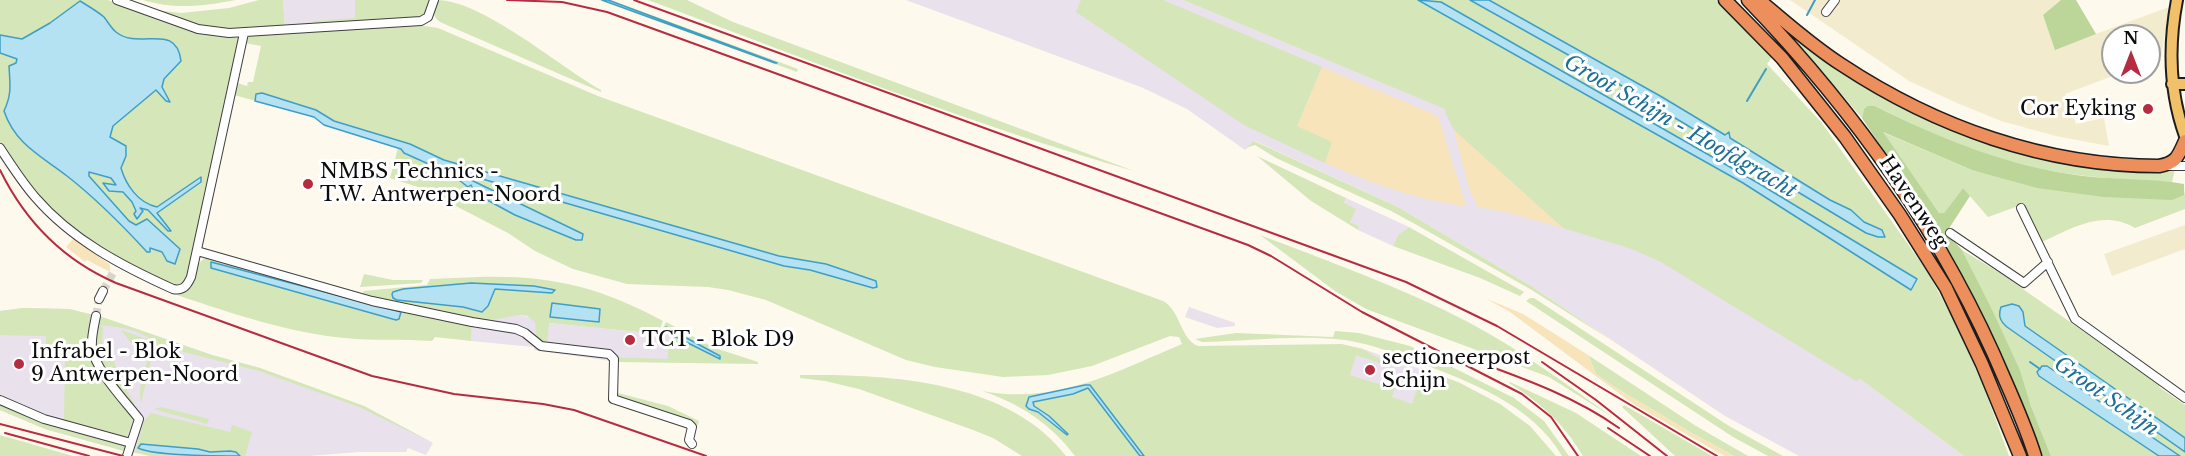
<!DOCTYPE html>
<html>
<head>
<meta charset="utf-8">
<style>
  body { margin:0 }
  #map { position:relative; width:2185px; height:456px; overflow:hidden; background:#fef9ed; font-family:"Libre Baskerville",serif }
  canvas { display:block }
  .north { position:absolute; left:2101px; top:24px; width:60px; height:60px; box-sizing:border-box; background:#fff; border:2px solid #9e9e9e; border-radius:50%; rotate:0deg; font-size:16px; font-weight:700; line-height:24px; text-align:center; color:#0c0c0c }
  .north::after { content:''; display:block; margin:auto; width:21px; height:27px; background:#b52c41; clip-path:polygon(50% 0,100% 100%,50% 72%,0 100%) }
</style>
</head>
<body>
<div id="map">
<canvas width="2185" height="456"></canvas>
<div class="north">N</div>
</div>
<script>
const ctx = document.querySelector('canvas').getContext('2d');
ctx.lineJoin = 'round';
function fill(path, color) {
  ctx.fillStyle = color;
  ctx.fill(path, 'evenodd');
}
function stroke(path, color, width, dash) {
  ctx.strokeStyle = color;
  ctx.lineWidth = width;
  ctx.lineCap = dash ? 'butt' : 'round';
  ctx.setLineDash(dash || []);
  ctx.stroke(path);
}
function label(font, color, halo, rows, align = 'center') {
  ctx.font = font + ' "Libre Baskerville",serif';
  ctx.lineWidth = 6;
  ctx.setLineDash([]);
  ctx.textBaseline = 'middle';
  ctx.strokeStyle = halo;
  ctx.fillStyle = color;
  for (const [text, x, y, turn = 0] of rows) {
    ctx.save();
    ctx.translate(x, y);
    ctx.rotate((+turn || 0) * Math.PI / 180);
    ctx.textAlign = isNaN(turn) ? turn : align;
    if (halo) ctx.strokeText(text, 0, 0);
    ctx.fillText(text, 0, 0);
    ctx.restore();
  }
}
const industrial = new Path2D(`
  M283 0H374L375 22 285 28Z
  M906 0H1183L1446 109 1860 379 1964 456H1799L1725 416 1526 283 1398 207 1255 141 1245 150 1187 109 1141 87Z
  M1346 198 1409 227 1398 235 1393 246 1358 230 1359 226 1350 222 1344 203Z
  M1189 307 1235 323V326L1217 328 1185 317Z
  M23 308 69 309 105 318 212 355 260 368 364 406 433 443 426 455 408 448 406 452H359L309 456H150L124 451 45 429 0 410V311Z
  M520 315 549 323 658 334 660 329 670 335 667 360 616 357 611 361 540 351 534 350V347L471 341 472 320Z
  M1341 344 1363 349 1460 383 1419 412 1346 375Z`);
const farmland = new Path2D(`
  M1790 0H2061L2043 15 2055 49 2169 7 2161 58 2149 62V36H2113V72H2123L2065 94 2076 124 2104 118 2109 146 2056 136 2001 121 1957 103 1909 81Z
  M2185 225V249L2112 276 2104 254Z`);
const green = new Path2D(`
  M0 0H108L196 32 238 38 239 41 187 278 184 283 176 286 114 258 78 234 47 207 0 145Z
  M123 0H128L156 10 181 13 229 8 259 0H283L285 28 225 30 198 26Z
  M143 0H236C204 6 175 10 143 0Z
  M355 0H431L425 14 416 18 314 26V21L355 18Z
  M437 0C482 0 560 67 601 90V92L440 22C431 16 434 9 437 0Z
  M599 0H611L798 69 797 72Z
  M648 0H687L733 22 1134 171C969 124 809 60 648 0Z
  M1081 0H1163L1322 67 1297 126 1333 142 1325 163 1244 125 1076 12Z
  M1183 0H1716L1773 56 1767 64 1821 122 1927 271 1952 317 1983 385 2009 456H1964L1860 379 1856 381 1661 262 1632 249 1563 228 1454 130 1445 112V109Z
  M1776 18 1840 66 2003 145 2175 169 2172 182C2108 179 2044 175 1983 154 1946 141 1910 123 1875 106L1864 109 1862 118Z
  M417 25 438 28 598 96 1163 301C1181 311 1180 339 1198 346L1341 344 1363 349 1389 365V366L1356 355 1350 375 1382 385 1387 375 1398 379 1392 397 1412 404 1422 375 1437 374 1460 383 1500 404 1530 426 1556 456H1075C1051 424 1019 403 982 391 1057 405 1115 372 1182 344L1179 337 1170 336 1092 366 1048 375 1003 377 935 367 906 360 766 300 728 290 708 287 627 284 573 269 535 251 508 233 421 188 390 178 398 148 324 125 314 117 234 95 237 83 247 86 248 82H253L261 46 245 43 249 36Z
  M1882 132 1972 170 2184 195 2185 190V209L2135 228C2103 209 2072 228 2042 242L2024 204 1988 217 1963 188 1944 213H1939Z
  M1254 141 1398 207 1531 286 1611 340 1530 289 1415 224 1391 211 1276 158 1255 145 1246 148Z
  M1257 156 1346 198 1344 203 1356 209 1350 222 1359 226 1358 230 1311 201Z
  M1409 227 1423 235 1524 292 1520 296 1480 278 1393 246 1398 235Z
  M1260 235C1330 262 1401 287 1468 322 1519 349 1566 384 1614 418L1549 377 1366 309 1335 291Z
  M1962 250 2000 273 2160 385 2159 387 2185 405V438L2025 326 2023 323 2007 327 2185 451V456H2180L2047 366H2042L2039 376 2159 456H2051L2031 406 2020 370Z
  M208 257 472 326 471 341 435 337 432 341C403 339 374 341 345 338 290 333 230 313 177 295L190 288C195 276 194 262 208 257Z
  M364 274 393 280H423L421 283 360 287Z
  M479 277C551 275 600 287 663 321L658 334 549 323 547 345 537 340 535 322 527 316 520 315 485 321 362 295 364 291 427 285 430 279Z
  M1530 298H1534L1729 426 1783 456H1768L1733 437 1526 301Z
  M23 308 69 309 94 315 89 349 63 357H59L57 349 46 348V336L0 335V311Z
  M99 316 212 355 260 368 364 406 433 443 359 407 259 371 172 349 160 350C146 329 121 327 97 325Z
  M666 322 715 348 758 362V364L616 362V357L667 359 670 335 662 330Z
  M98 326 103 327 102 347 113 358 119 375 134 403 135 410 102 366 96 350Z
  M121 330 149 340 159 351 151 361 141 403C137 385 146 367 151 349L148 347 143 350 133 345Z
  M1335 331 1359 333 1410 346 1514 398 1544 421 1569 456H1562C1532 404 1468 381 1415 361 1389 351 1363 341 1335 339 1291 335 1246 341 1202 342L1195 339 1236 333 1333 337Z
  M89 352 132 416 133 420 127 437 64 420 65 360Z
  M1588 355 1696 426 1748 456H1734L1690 432 1613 386 1596 374Z
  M800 375C888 374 1008 380 1066 456H1022L993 438 973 430 859 389 825 381 800 378Z
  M1510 382 1576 413 1641 456H1583C1564 424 1541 403 1509 383Z
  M614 392 668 406 699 421 698 425 619 399Z
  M0 404 57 427 126 445 124 451 45 429 0 410Z
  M1624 405 1712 456H1675L1622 407Z
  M161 407 209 419 207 424 154 409Z
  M151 413 230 432 232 425 252 432 245 456H150L135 452 144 421Z
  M0 435 73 456H0Z`);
const forest = new Path2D(`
  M2061 0H2076L2096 34 2055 50 2043 15Z
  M1868 106H1875C1941 139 2009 167 2083 176 2117 180 2151 178 2184 184V195L2172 200 2104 197 2037 188 1972 170 1883 132 1939 213H1944L1963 188 1970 196 1946 233 1962 250 1993 312 2020 370 2031 406 2051 456H2041C2012 379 1979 304 1937 233 1915 193 1887 156 1862 118L1864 109Z`);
const sand = new Path2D(`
  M1322 67 1438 116 1466 206C1416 200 1371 183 1325 163L1332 142 1297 126Z
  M1454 130 1563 228 1510 213 1478 207 1469 189Z
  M74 238 110 265V272L87 260 85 262 66 247Z
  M1485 298 1523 314 1566 341 1588 355 1596 374 1613 386 1690 432 1734 456H1725L1717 452 1632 403 1510 312Z`);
const water = new Path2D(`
  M602 0H608L777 63H775Z
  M1418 0 1441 2 1758 183 1917 279 1911 290 1743 183Z
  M1470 0H1489L1662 97 1725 135 1729 132 1730 138 1830 200 1851 210 1864 222 1882 230 1885 237H1878L1866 233 1597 71Z
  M80 1C88 6 97 11 104 17 108 22 111 28 116 32 139 51 176 21 181 61L164 79 162 87 170 102 166 101 156 90 113 126 110 137 126 146V156L121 168C126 185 138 203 157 207L201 177V182L157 213 171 231H168L148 210 140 208 143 211 137 219 134 214 136 211 132 202 123 192 109 191 103 183 116 185 111 178 89 172V176L129 221 136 225 147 219 180 249 175 264 167 261 162 252 150 248V252H147C124 227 94 197 67 176 41 156 15 144 4 111 12 94 10 85 9 66L16 63 17 59 0 53V35L22 39 50 23Z
  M262 93 316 110 334 121 410 144 444 160 779 256 826 264 876 281 877 287 873 288 810 270 784 266 465 174 469 179 583 234 582 240H576L515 215 476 194 471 185 468 187 455 177H447L433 166 404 153 401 149 324 125 314 117 255 101 256 94Z
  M211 262 401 312 399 319 396 320 211 268Z
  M471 283 534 286 555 290 552 293 495 289 488 306 482 312 463 307 397 300 393 298 392 294 393 292 403 289Z
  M552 303 600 309 599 322 550 317Z
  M2012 304 2019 306 2023 312 2025 326 2185 438V452L2007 327C2000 321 1998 316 2001 307Z
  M666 327 720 356V359L664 331Z
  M2042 366H2047L2180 456H2159L2039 376 2037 372Z
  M1085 385H1090L1144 456H1140L1088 388 1073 394 1033 402 1034 406 1049 416 1068 434 1067 435 1038 412 1029 409 1026 406 1029 397Z
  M141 444 198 449 210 452 230 451 236 452 240 456C217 456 154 456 138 448Z`);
const stream = new Path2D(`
  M1807 15 1815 0
  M1747 101 1766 69
  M2030 362 2040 369`);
const minorTunnel = new Path2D(`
  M103 291 114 271
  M96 316 99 299`);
const minor = new Path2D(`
  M117 0 198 29 229 33 421 21 428 17 434 0
  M1826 12 1835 0
  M0 148C11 165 22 182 35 197 72 240 122 266 173 289 183 291 187 286 191 277L244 33
  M2166 166H2185
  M2021 208 2075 319 2185 398
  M1950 233 2024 283 2048 262
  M197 251 372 301 472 322 516 329 525 333 541 346 609 354 614 359 613 399 689 424 692 427 689 440 692 444
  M99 299 103 291
  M96 316C94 326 91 338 92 348 95 370 126 402 139 419L127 456
  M0 400 44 419 131 443`);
const major = new Path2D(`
  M2177 0C2168 47 2169 91 2185 136
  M2172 84H2185`);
const highway = new Path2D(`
  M1725 0 1782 58 1845 137 1900 215 1946 288 1982 364 2020 456
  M1748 0C1856 112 1944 235 2005 380 2016 405 2027 430 2035 456
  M1759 0C1786 22 1812 46 1842 65 1936 127 2045 166 2159 166 2176 163 2178 157 2185 141`);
const rail = new Path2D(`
  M507 0 562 2 607 12 1248 245 1271 256 1362 312 1522 394 1551 417 1578 456
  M634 0 1406 282 1497 326 1717 456
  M0 170C25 221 63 260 116 283L372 376 454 394 543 404 574 410 706 456
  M1470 359C1522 378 1574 396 1619 428
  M1542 362 1596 400 1667 456
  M0 424 123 456
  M1608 428 1650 456
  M5 433 89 456`);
const markers = [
  [2148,109,6,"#b52c41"],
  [308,184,6,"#b52c41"],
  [630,340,6,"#b52c41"],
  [19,364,6,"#b52c41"],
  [1370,370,6,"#b52c41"]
];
const poiNames = [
  ["Cor Eyking",2136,109,"right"],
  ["NMBS Technics -",320,172],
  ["T.W. Antwerpen-Noord",320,195],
  ["TCT - Blok D9",642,340],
  ["Infrabel - Blok",31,352],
  ["9 Antwerpen-Noord",31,375],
  ["sectioneerpost",1382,358],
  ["Schijn",1382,381]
];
const streetNames = [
  ["Havenweg",1913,202,56]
];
const waterNames = [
  ["Groot Schijn - Hoofdgracht",1680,127,30],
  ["Groot Schijn",2106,397,35]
];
fill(industrial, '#e9e1eb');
fill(farmland, '#f2ebce');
fill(green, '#d5e6b8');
fill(forest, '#bbd698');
fill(sand, '#f7e4bb');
fill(water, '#b4e2f3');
stroke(water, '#3f9ec6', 1.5);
stroke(stream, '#3f9ec6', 2);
stroke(minorTunnel, '#dad5cb', 8, [8, 4]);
stroke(minor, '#3f3f3f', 10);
stroke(major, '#1d1d1d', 14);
stroke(highway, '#1d1d1d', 15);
stroke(minor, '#fff', 8);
stroke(major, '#f1c169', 10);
stroke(highway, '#ec8f5c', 12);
stroke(rail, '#b52c41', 2);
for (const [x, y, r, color] of markers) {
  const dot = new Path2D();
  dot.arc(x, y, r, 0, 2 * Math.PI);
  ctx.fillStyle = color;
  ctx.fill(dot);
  stroke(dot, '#fff', 2);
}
label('20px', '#0c0c0c', '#fff', poiNames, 'left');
label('20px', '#0c0c0c', '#fff', streetNames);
label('italic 21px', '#1d6f97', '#fff', waterNames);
</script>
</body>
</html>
